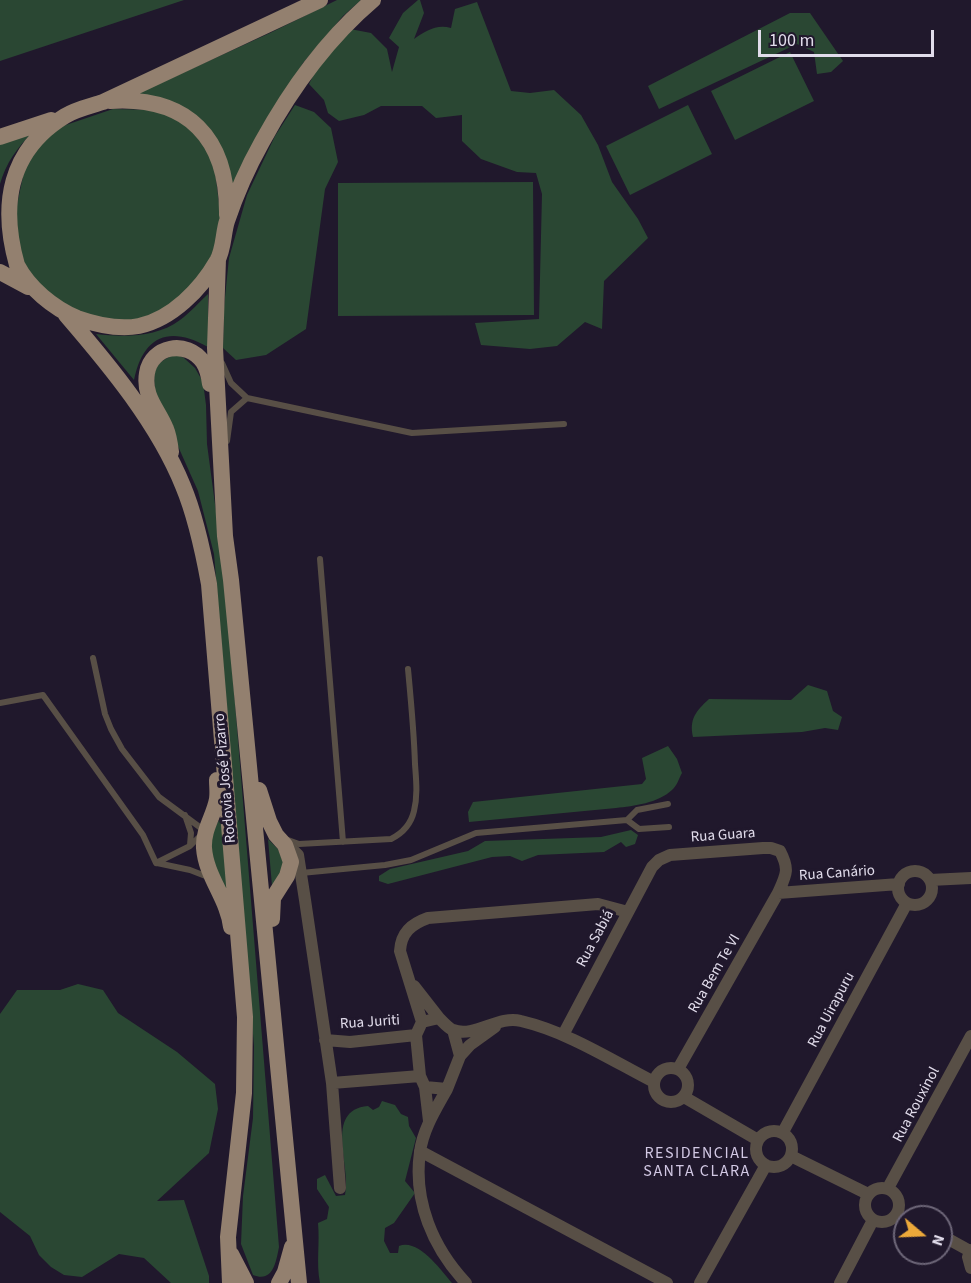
<!DOCTYPE html>
<html>
<head>
<meta charset="utf-8">
<style>
  body { margin:0 }
  #map { position:relative; width:971px; height:1283px; overflow:hidden; background:#20182c; font-family:"Source Sans 3",sans-serif }
  canvas { display:block }
  .north { position:absolute; left:893px; top:1205px; width:60px; height:60px; box-sizing:border-box; background:#20182c; border:2px solid #6d6678; border-radius:50%; rotate:109deg; font-size:16px; font-weight:700; line-height:24px; text-align:center; color:#e1dceb }
  .north::after { content:''; display:block; margin:auto; width:21px; height:27px; background:#eca93a; clip-path:polygon(50% 0,100% 100%,50% 72%,0 100%) }
  .scale { position:absolute; left:758px; top:30px; width:176px; height:27px; box-sizing:border-box; border:3px solid #e1dceb; border-top:0; padding-left:8px; font-size:18px; line-height:21px; white-space:nowrap; color:#e1dceb; -webkit-text-stroke:4px #20182c; paint-order:stroke }
</style>
</head>
<body>
<div id="map">
<canvas width="971" height="1283"></canvas>
<div class="north">N</div>
<div class="scale">100 m</div>
</div>
<script>
const ctx = document.querySelector('canvas').getContext('2d');
ctx.lineJoin = 'round';
function fill(path, color) {
  ctx.fillStyle = color;
  ctx.fill(path, 'evenodd');
}
function stroke(path, color, width, dash) {
  ctx.strokeStyle = color;
  ctx.lineWidth = width;
  ctx.lineCap = dash ? 'butt' : 'round';
  ctx.setLineDash(dash || []);
  ctx.stroke(path);
}
function label(font, color, halo, rows, align = 'center') {
  ctx.font = font + ' "Source Sans 3",sans-serif';
  ctx.lineWidth = 6;
  ctx.setLineDash([]);
  ctx.textBaseline = 'middle';
  ctx.strokeStyle = halo;
  ctx.fillStyle = color;
  for (const [text, x, y, turn = 0] of rows) {
    ctx.save();
    ctx.translate(x, y);
    ctx.rotate((+turn || 0) * Math.PI / 180);
    ctx.textAlign = isNaN(turn) ? turn : align;
    if (halo) ctx.strokeText(text, 0, 0);
    ctx.fillText(text, 0, 0);
    ctx.restore();
  }
}
const green = new Path2D(`
  M0 0H184L0 61Z
  M337 0H361L343 16 303 63 230 197 207 128 132 96 270 33Z
  M418 0H420L424 13 414 39C426 31 436 24 451 28L455 9 477 2 511 91 530 93 554 90 581 115 598 145 612 182 638 219 648 238 604 281 602 329 585 322 557 346 530 349 481 345 475 323 539 319 542 194 536 173 517 172 481 159 462 141V115L436 118 422 106H381L364 115 339 121 328 113 324 100 309 84 315 72 350 29 371 33 387 49 392 72 399 47 389 38 403 13Z
  M790 13H810L843 61 831 72 817 74 814 52 797 44 659 109 648 86Z
  M790 52 814 101 735 140 711 91Z
  M295 105 314 112 331 128 338 162 325 189 306 329 266 355 236 360 223 348 224 307 229 258 247 195 275 136Z
  M688 105 712 154 630 195 606 146Z
  M113 109 159 110 194 130 214 162 221 220 213 258 185 293 163 310 136 320 105 321 81 313 54 297 28 273 9 242 28 153 60 127Z
  M32 133C17 148 6 163 0 184V144Z
  M533 182 534 315 338 316V183Z
  M208 294V347C169 325 143 336 134 380L96 334C123 337 156 338 180 320 190 313 199 302 208 294Z
  M176 354 184 358 195 368 203 382 206 405 207 444 225 579 279 1247C276 1262 273 1283 253 1275L241 1244 243 1196 253 1118 254 1046 214 554 198 491 156 397C153 372 151 364 176 354Z
  M808 685 827 691 833 711 842 717 838 730 825 728 802 732 693 737C689 719 696 711 709 699L791 700Z
  M668 746 677 759 682 773C679 778 677 786 672 790 658 803 634 806 616 808L469 822 468 812 473 802 642 784 646 779 642 758Z
  M221 818 228 893C223 884 214 874 211 864 207 850 212 828 221 818Z
  M631 830 638 835 635 844 626 847 621 842 604 852 538 855 522 861 510 856 492 857 388 884 379 881V876L390 869 468 851 485 841 601 837Z
  M268 839 278 849 285 867 272 886Z
  M78 984 103 990 118 1013 177 1052 215 1084 218 1109 209 1153 157 1201 184 1200 209 1276V1283H171L144 1258 119 1254 82 1277 64 1275 51 1267 39 1255 30 1236 0 1212V1014L17 990H60Z
  M382 1101 395 1105 401 1114 408 1117 409 1126 416 1138 405 1181 415 1193 394 1223 385 1228 384 1241 390 1253H398L399 1246C418 1238 441 1270 452 1283H320C316 1263 320 1243 318 1223L327 1219 329 1207 317 1189V1179L325 1175 336 1196 345 1195C352 1167 323 1110 368 1106L373 1110 379 1107Z`);
const service = new Path2D(`
  M222 363 231 383 247 398 412 433 564 424
  M227 441 231 412 247 398
  M320 559 343 842
  M93 658 105 714 111 729 122 749 159 797 205 831 190 846 156 863
  M0 703 43 695 143 835 156 863
  M185 815 191 833 190 845
  M627 820 639 829 669 827
  M288 840 299 844 391 839C403 833 411 824 414 811 418 795 416 779 415 764 414 732 411 701 408 669
  M157 863 190 870 208 877
  M301 873 385 865 411 860 476 833 627 820 637 810 668 804`);
const minor = new Path2D(`
  M286 843 298 855 305 900 332 1083 340 1188
  M898 888a17 17 0 1 1 34 0a17 17 0 1 1-34 0Z
  M930 880 971 878
  M778 893 899 884
  M414 986 439 1018
  M422 1022 400 951C401 933 411 924 428 918L598 904 628 912
  M453 1030 460 1056 447 1089 425 1087 420 1076 416 1035 422 1022 439 1018C443 1022 448 1028 453 1030 475 1038 498 1015 521 1021 568 1032 611 1060 654 1082
  M563 1035 652 867 659 860 670 855 763 848H771L780 851C790 870 786 875 778 893L678 1069
  M325 1040 350 1042 416 1035
  M460 1056 470 1045 495 1027
  M654 1085a17 17 0 1 1 34 0a17 17 0 1 1-34 0Z
  M332 1083 420 1076
  M425 1087 429 1121
  M447 1089C436 1109 423 1129 420 1152 413 1201 433 1248 466 1283
  M684 1097 758 1140
  M756 1149a18 18 0 1 1 36 0a18 18 0 1 1-36 0Z
  M783 1132 907 903
  M420 1151 667 1283
  M791 1156 868 1194
  M865 1205a17 17 0 1 1 34 0a17 17 0 1 1-34 0Z
  M888 1188 971 1036
  M941 1235 970 1251
  M971 1250 968 1257 971 1268
  M700 1283 766 1165
  M840 1283 873 1220`);
const primary = new Path2D(`
  M320 0 103 102C91 106 76 109 65 116 9 150 0 205 17 265 29 288 53 308 77 318 97 325 118 330 139 326 172 319 201 289 217 261 224 249 223 233 227 221 236 194 248 167 262 142 291 89 327 39 373 0
  M110 101C188 96 228 138 227 215
  M0 137 51 120
  M218 259 215 348 225 536 231 580 299 1283
  M0 272 28 287
  M66 315C110 366 158 424 183 486 196 517 203 551 209 584L245 1017 244 1093 228 1237 230 1283
  M171 452C170 444 169 436 166 429 158 409 143 397 147 373 151 346 187 339 203 362 207 368 209 376 210 384
  M217 780C217 786 218 793 217 799 214 816 203 829 204 848 206 877 228 899 231 927
  M259 790 269 821 276 835 285 845 291 862 287 876 273 898 272 919
  M231 1254 246 1283
  M279 1283 285 1272 292 1247`);
const streetNames = [
  ["Rodovia José Pizarro",226,778,-95],
  ["Rua Guara",723,836,-4],
  ["Rua Canário",837,874,-4],
  ["Rua Sabiá",596,939,-62],
  ["Rua Bem Te VI",715,974,-60],
  ["Rua Uirapuru",832,1010,-62],
  ["Rua Juriti",370,1023,-4],
  ["Rua Rouxinol",917,1105,-62]
];
const neighbourhoodNames = [
  ["RESIDENCIAL",697,1154],
  ["SANTA CLARA",697,1172]
];
fill(green, '#2a4733');
stroke(service, '#584f46', 6);
stroke(minor, '#584f46', 12);
stroke(primary, '#93806f', 16);
label('15px', '#e1dceb', '#20182c', streetNames);
ctx.letterSpacing = '1.5px';
label('16px', '#d2c8e4', '#20182c', neighbourhoodNames);
ctx.letterSpacing = '0px';
</script>
</body>
</html>
